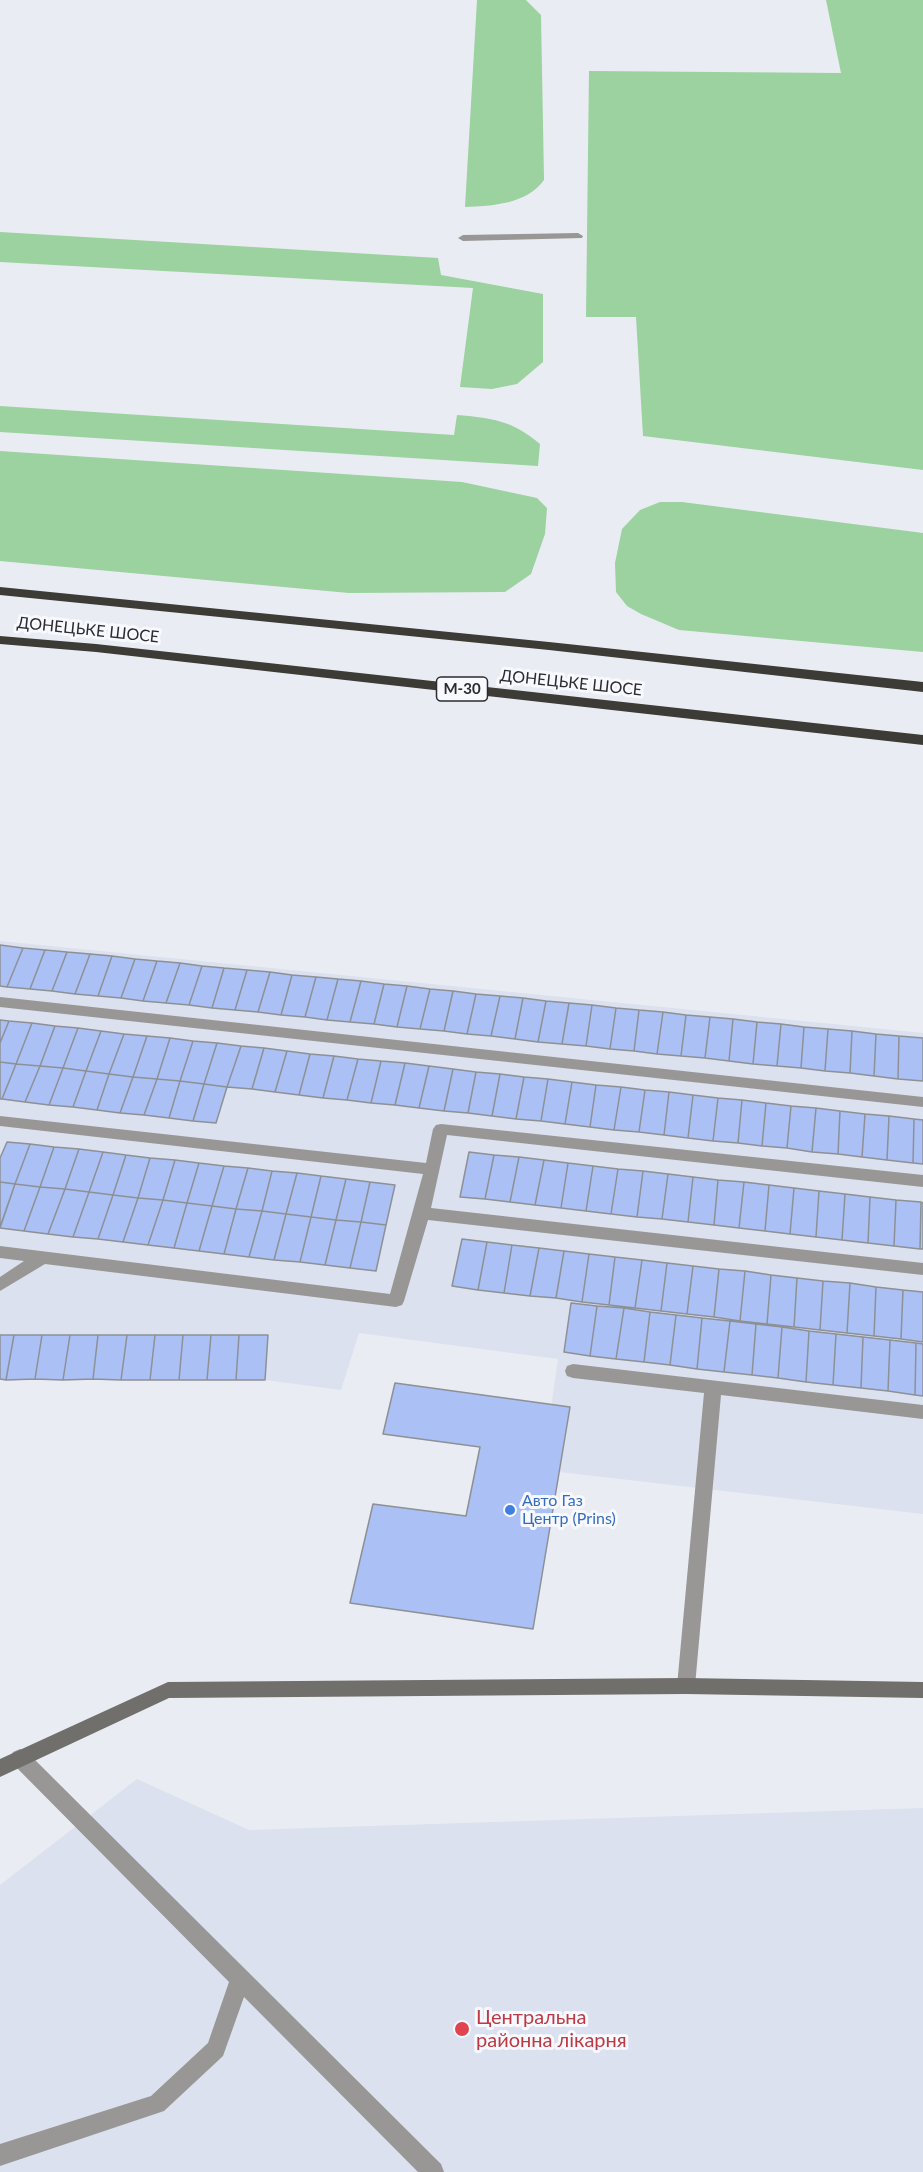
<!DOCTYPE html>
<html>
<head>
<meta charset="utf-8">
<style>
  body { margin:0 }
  canvas { display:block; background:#e9ecf2 }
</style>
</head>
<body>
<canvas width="923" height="2172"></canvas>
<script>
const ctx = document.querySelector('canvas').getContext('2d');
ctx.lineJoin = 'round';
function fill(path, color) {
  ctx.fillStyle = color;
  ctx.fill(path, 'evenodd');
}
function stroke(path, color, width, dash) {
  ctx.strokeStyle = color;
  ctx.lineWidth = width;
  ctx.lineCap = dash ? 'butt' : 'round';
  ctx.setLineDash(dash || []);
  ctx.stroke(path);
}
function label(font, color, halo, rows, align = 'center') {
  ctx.font = font + ' Lato,sans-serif';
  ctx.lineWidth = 6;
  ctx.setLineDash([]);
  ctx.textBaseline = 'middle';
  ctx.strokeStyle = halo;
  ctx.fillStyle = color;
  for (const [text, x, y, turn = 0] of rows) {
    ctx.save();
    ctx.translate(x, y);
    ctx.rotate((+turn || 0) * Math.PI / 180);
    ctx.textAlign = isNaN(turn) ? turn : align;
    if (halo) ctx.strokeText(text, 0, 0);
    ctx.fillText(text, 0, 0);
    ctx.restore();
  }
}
const built = new Path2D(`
  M0 941 923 1033V1514L542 1470 558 1359 359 1333 341 1390 265 1380 0 1379Z
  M137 1779 249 1830 923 1808V2172H0V1885Z`);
const green = new Path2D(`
  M477 0H526L541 15 544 180C527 204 492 206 465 207Z
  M826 0H923V470L643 436 636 317H586L589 71 841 73Z
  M0 232 438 258 441 275 543 294V362L517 384 492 389 460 387 473 288 0 262Z
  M0 406 454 435 457 415C491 418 512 420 540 444L538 466 0 432Z
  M0 451 462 482 537 498 547 508 545 534 531 574 505 592 349 593 0 561Z
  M660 502H682L923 533V652L679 630 641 614 627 606 616 592 615 563 622 529 640 510Z`);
const building = new Path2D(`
  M0 945 23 948 7 987 0 986Z
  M23 948 45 950 30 989 7 987Z
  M45 950 67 952 52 991 30 989Z
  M67 952 90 954 75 994 52 991Z
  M90 954 112 956 98 996 75 994Z
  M112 956 135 959 121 998 98 996Z
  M135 959 157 961 143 1001 121 998Z
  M157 961 180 963 166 1003 143 1001Z
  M180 963 202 966 189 1005 166 1003Z
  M202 966 224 968 212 1008 189 1005Z
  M224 968 247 970 235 1010 212 1008Z
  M247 970 270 972 258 1012 235 1010Z
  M270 972 292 975 281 1015 258 1012Z
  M292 975 316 977 305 1017 281 1015Z
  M316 977 338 979 327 1020 305 1017Z
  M338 979 361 981 350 1022 327 1020Z
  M361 981 384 984 374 1024 350 1022Z
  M384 984 407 986 397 1027 374 1024Z
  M407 986 430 989 420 1029 397 1027Z
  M430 989 453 991 444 1031 420 1029Z
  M453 991 476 994 467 1034 444 1031Z
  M476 994 500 996 491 1036 467 1034Z
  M500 996 523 998 515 1039 491 1036Z
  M523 998 546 1001 538 1042 515 1039Z
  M546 1001 569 1003 562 1044 538 1042Z
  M569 1003 592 1005 586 1046 562 1044Z
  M592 1005 616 1008 610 1049 586 1046Z
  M616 1008 639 1010 634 1051 610 1049Z
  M639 1010 663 1012 657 1054 634 1051Z
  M663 1012 686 1015 681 1056 657 1054Z
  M686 1015 710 1017 705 1058 681 1056Z
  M710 1017 733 1019 729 1061 705 1058Z
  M733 1019 757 1022 753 1064 729 1061Z
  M0 1020 9 1021 0 1043Z
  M9 1021 32 1023 16 1064 0 1062V1043Z
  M757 1022 781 1024 777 1066 753 1064Z
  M32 1023 55 1026 40 1066 16 1064Z
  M781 1024 804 1027 801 1068 777 1066Z
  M55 1026 78 1028 63 1068 40 1066Z
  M804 1027 828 1029 825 1071 801 1068Z
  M78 1028 101 1031 86 1071 63 1068Z
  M828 1029 852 1031 850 1073 825 1071Z
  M101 1031 124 1034 109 1074 86 1071Z
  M852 1031 876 1034 874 1076 850 1073Z
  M124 1034 147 1036 133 1077 109 1074Z
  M876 1034 899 1036 898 1079 874 1076Z
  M147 1036 170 1038 157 1079 133 1077Z
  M899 1036 923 1038V1081L898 1079Z
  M170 1038 193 1041 180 1081 157 1079Z
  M193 1041 217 1043 204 1084 180 1081Z
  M217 1043 241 1046 227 1087 204 1084Z
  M241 1046 264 1048 252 1089 227 1087Z
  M264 1048 287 1051 275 1092 252 1089Z
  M287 1051 310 1054 299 1095 275 1092Z
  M310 1054 334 1056 323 1098 299 1095Z
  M334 1056 358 1059 347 1100 323 1098Z
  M358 1059 381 1061 371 1103 347 1100Z
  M381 1061 405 1063 395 1105 371 1103Z
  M0 1062 16 1064 2 1099H0Z
  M405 1063 429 1066 419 1108 395 1105Z
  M16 1064 40 1066 25 1102 2 1099Z
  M40 1066 63 1068 49 1105 25 1102Z
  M429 1066 453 1069 444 1111 419 1108Z
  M63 1068 86 1071 73 1107 49 1105Z
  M453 1069 476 1072 468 1113 444 1111Z
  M86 1071 109 1074 97 1110 73 1107Z
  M476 1072 500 1074 492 1116 468 1113Z
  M109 1074 133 1077 120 1113 97 1110Z
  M500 1074 524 1077 516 1119 492 1116Z
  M133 1077 157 1079 144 1115 120 1113Z
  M524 1077 548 1079 541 1121 516 1119Z
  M157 1079 180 1081 169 1118 144 1115Z
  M548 1079 572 1082 565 1124 541 1121Z
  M180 1081 204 1084 193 1121 169 1118Z
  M572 1082 596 1085 590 1127 565 1124Z
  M204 1084 227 1087 216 1123 193 1121Z
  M596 1085 621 1087 614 1130 590 1127Z
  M621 1087 645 1090 639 1132 614 1130Z
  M645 1090 669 1092 664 1135 639 1132Z
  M669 1092 693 1095 688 1138 664 1135Z
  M693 1095 718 1098 713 1141 688 1138Z
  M718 1098 742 1100 738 1143 713 1141Z
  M742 1100 766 1103 762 1146 738 1143Z
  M766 1103 791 1106 787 1148 762 1146Z
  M791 1106 816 1108 812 1152 787 1148Z
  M816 1108 840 1111 838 1154 812 1152Z
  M840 1111 865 1114 862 1157 838 1154Z
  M865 1114 889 1116 887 1160 862 1157Z
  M889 1116 914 1119 913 1163 887 1160Z
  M914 1119 923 1120V1164L913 1163Z
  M7 1142 30 1144 15 1184 0 1182V1158Z
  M30 1144 54 1147 40 1187 15 1184Z
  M54 1147 79 1149 65 1189 40 1187Z
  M79 1149 103 1152 89 1192 65 1189Z
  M103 1152 126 1155 113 1195 89 1192Z
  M469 1152 494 1155 485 1199 460 1197Z
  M126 1155 150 1158 138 1198 113 1195Z
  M494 1155 519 1157 510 1202 485 1199Z
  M519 1157 544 1160 535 1205 510 1202Z
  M150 1158 175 1160 163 1200 138 1198Z
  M175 1160 199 1163 187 1203 163 1200Z
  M544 1160 568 1163 561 1208 535 1205Z
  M199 1163 224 1166 212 1206 187 1203Z
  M568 1163 593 1166 586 1211 561 1208Z
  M224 1166 248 1168 236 1209 212 1206Z
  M593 1166 618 1169 611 1214 586 1211Z
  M248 1168 272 1171 262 1211 236 1209Z
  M618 1169 643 1171 637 1217 611 1214Z
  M272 1171 297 1173 286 1214 262 1211Z
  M643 1171 668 1174 662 1219 637 1217Z
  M297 1173 321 1176 311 1217 286 1214Z
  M668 1174 693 1177 688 1222 662 1219Z
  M321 1176 346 1179 336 1220 311 1217Z
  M693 1177 718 1180 714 1225 688 1222Z
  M346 1179 370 1182 361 1222 336 1220Z
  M718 1180 744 1182 739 1228 714 1225Z
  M0 1182 15 1184 0 1227Z
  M370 1182 395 1185 386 1225 361 1222Z
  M744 1182 769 1185 765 1231 739 1228Z
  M15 1184 40 1187 24 1231 0 1228Z
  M769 1185 794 1188 790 1234 765 1231Z
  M40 1187 65 1189 48 1234 24 1231Z
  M794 1188 819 1191 816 1237 790 1234Z
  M65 1189 89 1192 73 1237 48 1234Z
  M819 1191 845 1194 842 1240 816 1237Z
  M89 1192 113 1195 98 1239 73 1237Z
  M845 1194 870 1197 868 1243 842 1240Z
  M113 1195 138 1198 123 1242 98 1239Z
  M870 1197 896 1200 894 1246 868 1243Z
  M138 1198 163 1200 148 1245 123 1242Z
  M163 1200 187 1203 174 1248 148 1245Z
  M896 1200 921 1202 920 1249 894 1246Z
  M921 1202 923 1203V1249H920Z
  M187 1203 212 1206 199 1251 174 1248Z
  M212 1206 236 1209 224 1254 199 1251Z
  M236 1209 262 1211 249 1257 224 1254Z
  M262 1211 286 1214 274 1260 249 1257Z
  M286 1214 311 1217 300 1262 274 1260Z
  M311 1217 336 1220 325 1265 300 1262Z
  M336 1220 361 1222 350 1268 325 1265Z
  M361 1222 386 1225 376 1271 350 1268Z
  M462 1239 487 1242 478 1290 452 1286Z
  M487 1242 512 1245 504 1293 478 1290Z
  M512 1245 539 1248 530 1296 504 1293Z
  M539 1248 564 1251 556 1298 530 1296Z
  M564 1251 589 1254 582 1302 556 1298Z
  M589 1254 615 1257 609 1305 582 1302Z
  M615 1257 642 1260 635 1308 609 1305Z
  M642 1260 667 1263 661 1311 635 1308Z
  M667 1263 693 1266 687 1314 661 1311Z
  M693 1266 719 1269 714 1317 687 1314Z
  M719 1269 745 1271 740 1321 714 1317Z
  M745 1271 771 1275 767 1324 740 1321Z
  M771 1275 797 1278 794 1327 767 1324Z
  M797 1278 823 1281 820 1330 794 1327Z
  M823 1281 850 1283 847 1333 820 1330Z
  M850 1283 876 1287 874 1336 847 1333Z
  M876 1287 903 1290 901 1339 874 1336Z
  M903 1290 923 1292V1342L901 1339Z
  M571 1303 597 1306 590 1356 564 1352Z
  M597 1306 624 1308 616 1359 590 1356Z
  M624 1308 650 1312 644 1362 616 1359Z
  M650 1312 676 1315 670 1365 644 1362Z
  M676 1315 702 1318 697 1369 670 1365Z
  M702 1318 730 1321 724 1372 697 1369Z
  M730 1321 756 1324 752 1375 724 1372Z
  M756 1324 782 1327 778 1378 752 1375Z
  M782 1327 809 1331 806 1382 778 1378Z
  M809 1331 836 1334 833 1385 806 1382Z
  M836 1334 863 1337 861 1388 833 1385Z
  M0 1335H14L6 1380 0 1379Z
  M14 1335H42L35 1379 6 1380Z
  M42 1335H70L63 1380 35 1379Z
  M70 1335H98L93 1379 63 1380Z
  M98 1335H127L121 1380 93 1379Z
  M127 1335H155L150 1380H121Z
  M155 1335H183L179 1380H150Z
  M183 1335H211L207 1380H179Z
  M211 1335H239L236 1380H207Z
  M239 1335H268L265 1380H236Z
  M863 1337 890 1340 888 1391 861 1388Z
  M890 1340 916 1343 915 1395 888 1391Z
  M916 1343 923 1344V1396L915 1395Z
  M395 1383 570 1407 533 1629 350 1603 373 1504 466 1516 480 1447 383 1434Z`);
const lane = new Path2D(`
  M578 233 583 236 582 238 463 241 458 238 463 235Z
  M0 997 923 1097V1107L0 1007Z
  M0 1116 426 1163 433 1129 436 1125 441 1124 923 1175V1187L447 1135 431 1208 923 1263V1275L428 1220 404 1301 402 1305 396 1307 45 1264 0 1291V1277L24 1261 0 1258V1246L390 1294 423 1174 0 1126Z
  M573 1364 923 1405V1419L721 1395 695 1686 693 1692 686 1694 679 1692 677 1686 704 1393 573 1378 567 1376 565 1371 567 1366Z
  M20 1749 27 1752 441 2164 444 2172H418L244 1997 223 2056 164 2111 0 2166V2144L151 2096 208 2043 229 1982 13 1764 10 1758 13 1752Z`);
const secondary = new Path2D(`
  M686 1678 923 1682V1698L686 1694 169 1698 0 1777V1759L168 1682Z`);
const highway = new Path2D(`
  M0 587 549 642 923 682V692L549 650 0 595Z
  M0 636 96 644 923 735V745L96 652 0 644Z`);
const markers = [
  [510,1510,6,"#3f7fe0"],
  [462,2029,8,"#e0444e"]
];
const shields = [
  [462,689,51]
];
const shieldNames = [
  ["М-30",462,689]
];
const streetNames = [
  ["ДОНЕЦЬКЕ ШОСЕ",88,630,6],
  ["ДОНЕЦЬКЕ ШОСЕ",571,683,6]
];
const shopNames = [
  ["Авто Газ",522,1501],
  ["Центр (Prins)",522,1519]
];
const nearHealthnames = [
  ["Центральна",476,2018],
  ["районна лікарня",476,2041]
];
fill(built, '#dbe1ee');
fill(green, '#9bd29f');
fill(building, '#abc1f5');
stroke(building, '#8d9095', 1.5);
fill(lane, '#989795');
fill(secondary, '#716f6b');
fill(highway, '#3d3b36');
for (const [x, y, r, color] of markers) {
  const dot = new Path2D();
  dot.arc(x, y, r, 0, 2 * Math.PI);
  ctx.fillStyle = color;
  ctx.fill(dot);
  stroke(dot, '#f7f9fe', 2);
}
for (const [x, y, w] of shields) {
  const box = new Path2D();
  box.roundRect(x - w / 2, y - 12, w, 24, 4.5);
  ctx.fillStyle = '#f7f9fe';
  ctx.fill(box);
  stroke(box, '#2a2c2e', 1.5);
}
label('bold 15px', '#2a2c2e', null, shieldNames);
label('16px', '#2a2c2e', '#f7f9fe', streetNames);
label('16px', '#366cbe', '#f7f9fe', shopNames, 'left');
label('20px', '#be3a42', '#f7f9fe', nearHealthnames, 'left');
</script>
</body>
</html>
